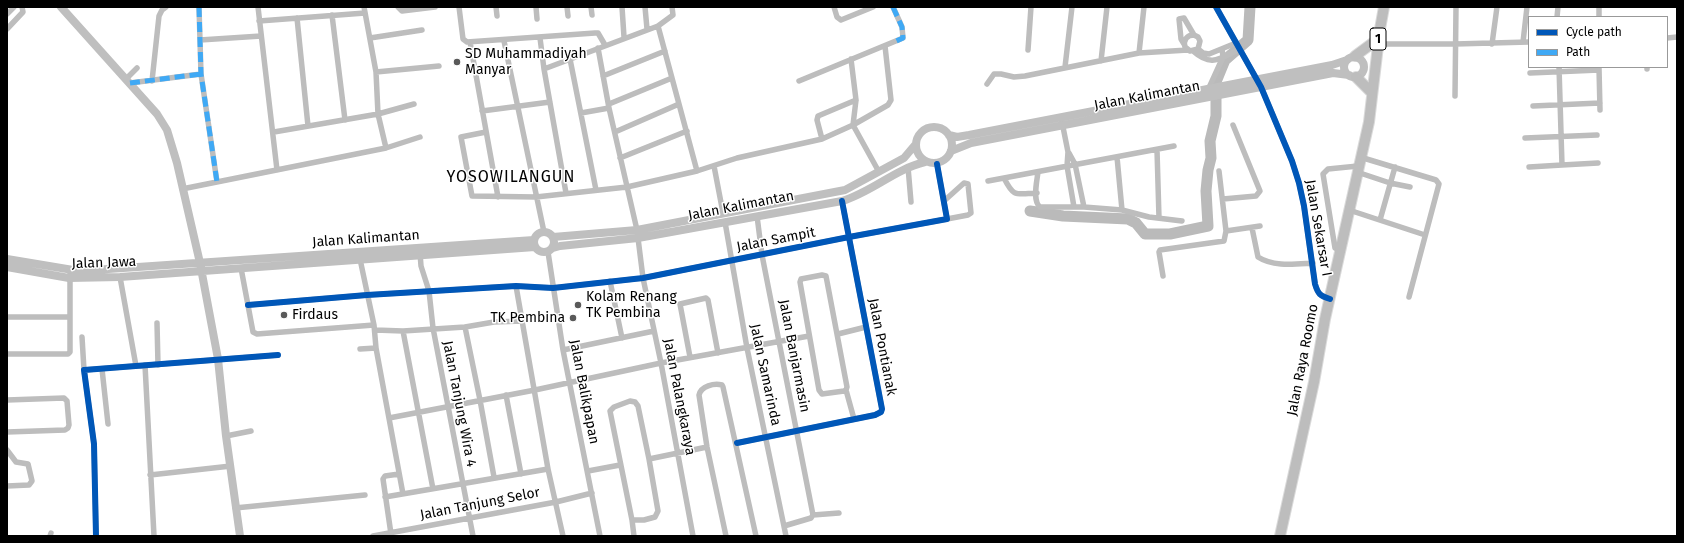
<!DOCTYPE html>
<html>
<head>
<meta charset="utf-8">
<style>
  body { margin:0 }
  #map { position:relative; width:1684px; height:543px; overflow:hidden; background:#fff; font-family:"Fira Sans",sans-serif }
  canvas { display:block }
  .frame { position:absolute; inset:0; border:8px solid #000; pointer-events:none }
  .legend { position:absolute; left:1528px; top:16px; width:140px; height:52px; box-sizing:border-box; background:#fff; border:1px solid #999; margin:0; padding:5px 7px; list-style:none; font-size:12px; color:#000 }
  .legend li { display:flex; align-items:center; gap:8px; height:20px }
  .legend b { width:20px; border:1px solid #999 }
</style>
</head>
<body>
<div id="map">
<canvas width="1684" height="543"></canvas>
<div class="frame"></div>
<ul class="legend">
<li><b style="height:5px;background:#0057b8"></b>Cycle path</li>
<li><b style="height:5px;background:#3fa9f5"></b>Path</li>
</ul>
</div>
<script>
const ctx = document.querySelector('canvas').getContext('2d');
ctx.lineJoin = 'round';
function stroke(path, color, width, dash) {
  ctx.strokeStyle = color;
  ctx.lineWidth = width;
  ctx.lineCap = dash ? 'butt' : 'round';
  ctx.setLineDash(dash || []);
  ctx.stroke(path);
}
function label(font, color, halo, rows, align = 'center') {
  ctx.font = font + ' "Fira Sans",sans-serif';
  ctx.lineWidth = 3;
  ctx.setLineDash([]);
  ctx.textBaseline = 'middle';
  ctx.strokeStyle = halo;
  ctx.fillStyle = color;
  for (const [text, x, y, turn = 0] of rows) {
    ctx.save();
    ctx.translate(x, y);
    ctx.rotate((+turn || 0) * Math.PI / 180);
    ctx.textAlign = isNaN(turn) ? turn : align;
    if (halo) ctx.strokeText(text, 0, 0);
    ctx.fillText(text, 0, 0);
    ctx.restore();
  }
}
const river = new Path2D(`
  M1030 211 1063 216 1128 219 1136 223 1145 234H1170L1208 226 1206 191 1208 170 1211 158 1210 141 1216 116V82L1225 60 1248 40 1250 7`);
const street = new Path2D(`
  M199 7 201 74 217 182
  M258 7 277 170
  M364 7 376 72 378 114 386 148
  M398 7 402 11 435 7
  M459 7 463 39 467 42 595 33H598L605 45
  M496 7 497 16
  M536 7 537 19
  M567 7 568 16
  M591 7 592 15
  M622 7 624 37
  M645 7 647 29
  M834 7 837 17 841 20 873 7
  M1216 7 1261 87 1292 161 1299 183 1304 206 1315 284C1318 294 1320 296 1330 299
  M7 14 14 7
  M332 15 345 120
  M1557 17 1558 7
  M1599 17V7
  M297 18 308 126
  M259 21 365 13
  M658 26 697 171
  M7 29 23 12 22 7
  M370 38 422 30
  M540 38 544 69 566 193
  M1667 38 1677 37
  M200 40 261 36
  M504 41 544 232
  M470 42 498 197
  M1523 42 1527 7
  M1184 44 1181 39 1179 19 1184 18 1194 35 1198 37 1200 41 1198 49 1190 51 1185 47C1183 40 1187 35 1194 35
  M1378 44H1455L1529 42
  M1492 44 1497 7
  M598 48 609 108 637 230
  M1198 49 1203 53 1209 54 1236 43
  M1028 50 1031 7
  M1193 51C1212 68 1220 58 1240 49
  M1139 53 1144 7
  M570 59 596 190
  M851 59 856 100 853 125 879 172
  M1101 61 1107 7
  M1065 67 1072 7
  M1559 67 1562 165 1598 163
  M1599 68 1600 110
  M544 69 658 26 673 15 672 7
  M1647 69V67
  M376 72 439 66
  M1530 73 1599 70
  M603 76 665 51
  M126 79 137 68
  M152 81 159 16 162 10 166 7
  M799 81 903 38 902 27 893 7
  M130 83 201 74
  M987 84 994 74H1001L1014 77 1025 76 1139 53 1188 50
  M1208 90 1223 57 1222 49
  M1455 96 1456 7
  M609 104 672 78
  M1533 106 1600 103
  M482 111 550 102
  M581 113 609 108
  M1061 117 1068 152 1067 166 1074 207
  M274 132 378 114 414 104
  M486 132 461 137 472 196 536 197 627 187 697 171 737 158 822 139 853 125 888 105 891 100 885 46
  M615 132 679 104
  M1525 138 1597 135
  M822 139 817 120 818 116 856 100
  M1157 150 1159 218
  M1069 153 1075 164 1084 207
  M1117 157 1122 210
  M1360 157 1436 180 1439 184 1409 297
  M620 158 687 131
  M714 166 723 213
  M908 167 911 202
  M1529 167 1562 165
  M1219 171 1226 231
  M1038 172C1037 181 1032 201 1040 207H1084L1122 210 1149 217 1182 221
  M1357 172 1390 183 1410 187
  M1004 178C1014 198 1016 194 1037 193
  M988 181 1174 146
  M182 189 386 148 420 137
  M1223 199 1256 196 1260 191 1233 125
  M944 201 964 183 968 184 971 213 968 215 947 219
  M1349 210 1425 235
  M757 216 762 255 813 515 811 518 784 526
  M1380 220 1395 167
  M725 222 747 348 786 536
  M1252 228 1258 257C1273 267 1295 264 1313 263
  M638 238 643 278 661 363 693 536
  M1341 249 1335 248 1323 174 1328 169 1358 166
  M548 252 563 350 600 536
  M420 253 421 266 429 291 433 328 473 536
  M360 259 374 325 376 348 403 494
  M241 268 253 332 257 334 374 325
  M822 275 826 276 847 387 846 390 844 391 822 394 819 390 800 282 801 279Z
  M1163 276 1159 252 1160 250 1224 241 1226 231 1260 226
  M120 277 136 366
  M610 281 622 338
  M516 286 548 469 563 536
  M248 305 367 295 516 286 553 288 643 278 849 237 947 219 937 164
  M7 317H69
  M157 323 158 365
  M465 327 480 400 494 477
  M375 330 403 331 465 327 494 322 523 321
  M403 331 433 489
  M838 334 866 327
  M82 337 84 370
  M360 349 376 348
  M563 350 654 331
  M7 354H68L70 352V274
  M690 357 680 304 706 298 708 300 718 353
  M145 365 154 536
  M102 369 108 424
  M846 390 854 419
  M506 395 521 474
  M7 400 64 398 67 401 69 425 68 428 65 430 7 432
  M630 401 635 402 638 406 649 459 658 511 655 517 644 520H632L610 411 614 407Z
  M389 418 535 390 661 363 809 336
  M226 436 251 431
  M737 443 875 415 881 412 882 409 842 201
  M7 450 16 462 28 464 32 481 29 485 7 486
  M649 459 707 447
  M588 471 620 465
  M150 475 231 466
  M385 497 548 469
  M235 508 365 495
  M813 515 839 513
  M632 520 634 536
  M391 534 383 479 385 476 399 474
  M50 536 51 533
  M96 536 94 444 84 370 278 355
  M373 536 556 502 592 493
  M726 536 707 447 699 395C701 386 714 383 722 385L723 387 756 536`);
const secondary = new Path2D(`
  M61 7 157 114 167 130 177 163 200 263 218 359 226 436 240 536
  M1344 67a10 10 0 1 1 20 0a10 10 0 1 1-20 0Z
  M916 145a18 18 0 1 1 36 0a18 18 0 1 1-36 0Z
  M949 135 957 137 969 135 1332 65 1347 60
  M951 151 971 143 1333 73 1349 75
  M534 242a10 10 0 1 1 20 0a10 10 0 1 1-20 0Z
  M553 237 637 230 845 190 904 158 915 145
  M553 248 560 246 638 238 842 201C872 192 895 169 925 162
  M7 259 79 271 534 240
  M7 267 69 278 120 277 535 247`);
const highway = new Path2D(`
  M1355 56 1378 39
  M1356 77 1372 93
  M1280 536 1314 382 1325 319 1369 122 1380 29 1384 7`);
const quiet = new Path2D(`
  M199 7 201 74 217 182
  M893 7 902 27 903 38 894 42
  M130 83 201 74`);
const cycleway = new Path2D(`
  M1216 7 1261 87 1292 161 1299 183 1304 206 1315 284C1318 294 1320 296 1330 299
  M248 305 367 295 516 286 553 288 643 278 849 237 947 219 937 164
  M737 443 875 415 881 412 882 409 842 201
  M96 536 94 444 84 370 278 355`);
const markers = [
  [457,62,4,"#595959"],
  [578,305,4,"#595959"],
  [284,315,4,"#595959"],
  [573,318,4,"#595959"]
];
const shields = [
  [1378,39,16]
];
const shieldNames = [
  ["1",1378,39]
];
const poiNames = [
  ["SD Muhammadiyah",465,54],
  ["Manyar",465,70],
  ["Kolam Renang",586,297],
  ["TK Pembina",586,313],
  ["Firdaus",292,315],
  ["TK Pembina",565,318,"right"]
];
const streetNames = [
  ["Jalan Kalimantan",1147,96,-11],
  ["Jalan Kalimantan",741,206,-11],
  ["Jalan Sekarsar I",1318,228,80],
  ["Jalan Kalimantan",366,239,-4],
  ["Jalan Sampit",776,240,-11],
  ["Jalan Jawa",104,263,-2],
  ["Jalan Pontianak",882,347,79],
  ["Jalan Banjarmasin",794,356,79],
  ["Jalan Raya Roomo",1303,360,-79],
  ["Jalan Samarinda",765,375,78],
  ["Jalan Balikpapan",584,392,79],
  ["Jalan Palangkaraya",679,397,79],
  ["Jalan Tanjung Wira 4",459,404,79],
  ["Jalan Tanjung Selor",480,504,-11]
];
const quarterNames = [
  ["YOSOWILANGUN",511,178]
];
stroke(river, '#bababa', 11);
stroke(highway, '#dbdbdb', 12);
stroke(street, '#bdbdbd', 5.5);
stroke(secondary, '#bfbfbf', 8);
stroke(highway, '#bdbdbd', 10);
stroke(quiet, '#3fa9f5', 5, [10, 5]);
stroke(cycleway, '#0057b8', 6);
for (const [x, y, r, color] of markers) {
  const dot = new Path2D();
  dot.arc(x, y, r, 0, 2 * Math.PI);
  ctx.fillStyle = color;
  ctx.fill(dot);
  stroke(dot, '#fff', 1.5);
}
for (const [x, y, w] of shields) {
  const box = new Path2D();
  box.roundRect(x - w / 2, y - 11, w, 22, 3);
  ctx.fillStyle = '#fff';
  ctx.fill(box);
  stroke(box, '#000', 1);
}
label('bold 13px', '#000', null, shieldNames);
label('14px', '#000', '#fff', poiNames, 'left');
label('14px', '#000', '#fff', streetNames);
ctx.letterSpacing = '1px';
label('16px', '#000', '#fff', quarterNames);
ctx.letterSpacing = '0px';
</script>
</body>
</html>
